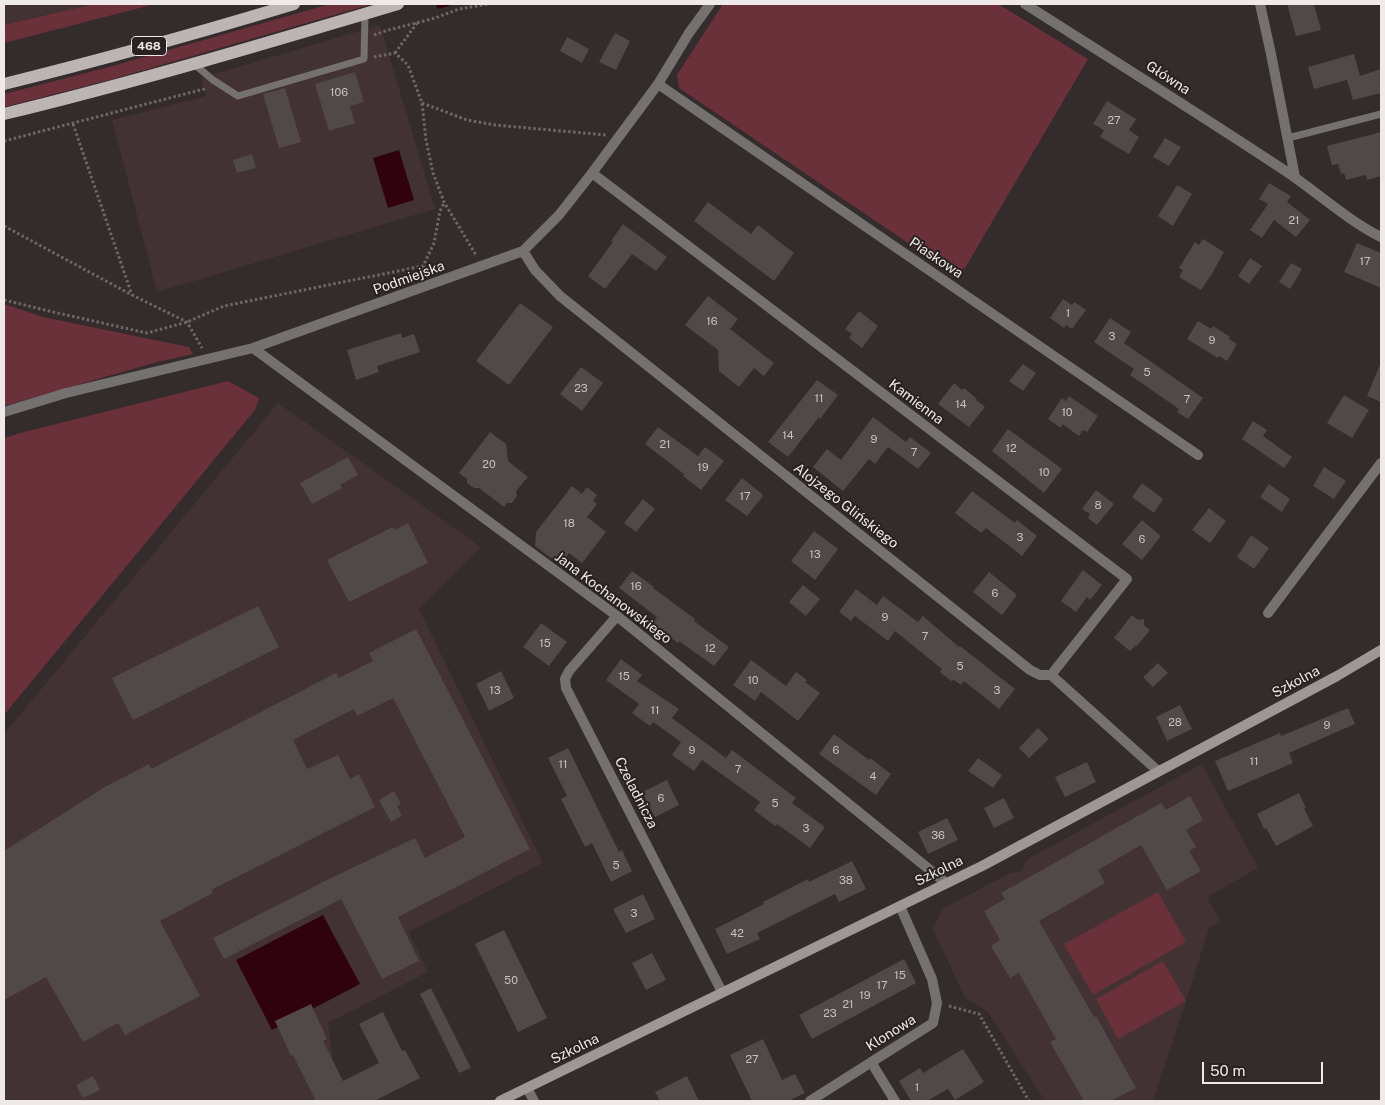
<!DOCTYPE html>
<html>
<head>
<meta charset="utf-8">
<style>
  body { margin:0 }
  #map { position:relative; width:1385px; height:1105px; overflow:hidden; background:#332b2c; font-family:"Public Sans",sans-serif }
  canvas { display:block }
  .frame { position:absolute; inset:0; border:5px solid #efe9ea; pointer-events:none }
  .scale { position:absolute; left:1202px; top:1062px; width:121px; height:22px; box-sizing:border-box; border:2px solid #efe9ea; border-top:0; padding-left:6px; font-size:15px; line-height:18px; white-space:nowrap; color:#efe9ea; -webkit-text-stroke:4px #292122; paint-order:stroke }
</style>
</head>
<body>
<div id="map">
<canvas width="1385" height="1105"></canvas>
<div class="frame"></div>
<div class="scale">50 m</div>
</div>
<script>
const ctx = document.querySelector('canvas').getContext('2d');
ctx.lineJoin = 'round';
function fill(path, color) {
  ctx.fillStyle = color;
  ctx.fill(path, 'evenodd');
}
function stroke(path, color, width, dash) {
  ctx.strokeStyle = color;
  ctx.lineWidth = width;
  ctx.lineCap = dash ? 'butt' : 'round';
  ctx.setLineDash(dash || []);
  ctx.stroke(path);
}
function label(font, color, halo, rows, align = 'center') {
  ctx.font = font + ' "Public Sans",sans-serif';
  ctx.lineWidth = 4;
  ctx.setLineDash([]);
  ctx.textBaseline = 'middle';
  ctx.strokeStyle = halo;
  ctx.fillStyle = color;
  for (const [text, x, y, turn = 0] of rows) {
    ctx.save();
    ctx.translate(x, y);
    ctx.rotate((+turn || 0) * Math.PI / 180);
    ctx.textAlign = isNaN(turn) ? turn : align;
    if (halo) ctx.strokeText(text, 0, 0);
    ctx.fillText(text, 0, 0);
    ctx.restore();
  }
}
const built = new Path2D(`
  M4 4H94L4 25Z
  M380 25 435 209 157 292 112 120 206 96 201 78Z
  M278 403 481 547 419 609 543 863 409 932 428 972 328 1023 333 1061 352 1101H4V734Z
  M1202 764 1258 868 1211 895 1208 899 1221 922 1209 928 1186 1001 1153 1101H1045L987 1011 965 998 933 929 942 909 1014 871 1015 873 1023 870V867L1026 860Z`);
const green = new Path2D(`
  M94 4H155L4 43V25Z
  M330 4H372L113 79 4 107V94L109 67Z
  M723 4H998L1088 59 965 268 951 272 679 88 677 75Z
  M4 304 43 317 189 347 193 354 157 362 4 406Z
  M228 381 259 398 255 410 4 715V438L28 431Z
  M1158 892 1186 942 1093 995 1064 944Z
  M1163 961 1186 1001 1118 1039 1096 999Z`);
const water = new Path2D(`
  M399 150 414 200 388 208 373 158Z
  M323 915 360 984 272 1030 236 960Z`);
const stream = new Path2D(`
  M439 6 447 4`);
const building = new Path2D(`
  M1287 4H1314L1321 30 1296 36Z
  M615 33 630 41 616 70 599 62Z
  M567 37 589 49 582 63 560 51Z
  M1354 54 1360 76 1381 69V93L1353 100 1347 80 1314 89 1308 67Z
  M355 72 364 102 350 106 355 123 329 131 315 84Z
  M285 88 301 142 279 148 263 94Z
  M1107 101 1136 119 1129 130 1139 137 1129 154 1100 137 1104 130 1093 124Z
  M1381 132V176L1367 180 1366 175 1346 180 1344 173 1341 174 1338 164 1332 165 1327 146Z
  M1165 138 1181 147 1169 166 1153 157Z
  M252 154 256 168 237 173 233 160Z
  M1269 183 1291 196 1287 202 1310 220 1296 237 1274 220 1262 238 1250 230 1268 204 1259 199Z
  M1177 185 1192 194 1173 226 1158 216Z
  M708 202 751 234 758 225 794 253 774 281 694 221Z
  M623 224 667 257 656 271 632 254 605 289 588 276 613 242 611 241Z
  M1203 239 1224 252 1209 279H1208L1201 290 1179 277 1183 270 1179 268 1195 242 1199 245Z
  M1357 243 1381 253V288L1344 272Z
  M1250 258 1262 266 1249 284 1238 276Z
  M1291 263 1302 269 1290 289 1279 282Z
  M708 296 738 319 730 329 774 363 764 376 754 368 739 387 719 371 718 350 685 325Z
  M1063 299 1072 305 1074 302 1086 310 1072 329 1066 325 1064 328 1050 318Z
  M520 303 553 327 509 385 476 361Z
  M859 311 878 326 862 348 849 338 852 334 845 329Z
  M1110 318 1131 332 1124 343 1203 398 1188 419 1177 412 1179 409 1130 375 1134 369 1094 342Z
  M1198 321 1211 329 1213 326 1230 337 1229 339 1237 344 1227 361 1219 356 1218 358 1187 339Z
  M401 333 402 338 414 334 420 352 377 366 379 372 356 380 347 350Z
  M1381 362V402L1367 396Z
  M1023 364 1036 373 1023 391 1009 381Z
  M581 367 603 383 582 411 560 394Z
  M817 380 838 395 820 419 819 417 788 457 768 442Z
  M954 383 962 390 964 388 977 399 976 400 985 407 969 427 938 404Z
  M1344 395 1369 410 1352 438 1327 423Z
  M1069 396 1098 416 1087 432 1083 430 1079 436 1062 424 1061 428 1048 419 1062 398 1066 401Z
  M873 417 906 442 910 437 931 453 918 469 888 447 875 464 869 459 843 491 813 467 827 449 841 460Z
  M1253 421 1267 430 1263 436 1292 457 1284 468 1242 439Z
  M658 427 698 456 705 447 724 461 701 490 683 476 684 474 645 444Z
  M1008 429 1062 469 1044 493 992 451Z
  M490 432 506 444 508 461 528 477 516 491 517 496 512 503H507L504 507 479 488H474L467 483V479L459 473Z
  M348 457 358 475 340 485 342 488 312 504 300 483Z
  M1324 467 1346 481 1334 499 1313 486Z
  M742 478 762 494H761L763 496 747 516 725 500Z
  M1142 483 1163 499 1154 513 1132 497Z
  M1269 484 1290 499 1282 512 1260 497Z
  M572 486 582 494 587 487 597 495 593 501 597 504 587 517 606 532 582 563 569 553 564 560 558 556 554 560 535 546 536 532Z
  M1096 490 1114 504 1097 525 1088 518 1090 514 1082 509Z
  M972 491 1015 523 1017 520 1037 536 1022 556 986 528 981 533 955 513Z
  M643 499 655 509 636 532 624 523Z
  M1209 508 1226 521 1210 543 1192 530Z
  M1142 520 1161 536 1142 560 1122 544Z
  M408 523 428 563 349 602 327 560 393 527 395 530Z
  M814 531 838 549 815 580 791 561Z
  M1251 535 1269 548 1254 569 1237 557Z
  M1083 570 1102 585 1090 600 1087 597 1076 612 1061 601Z
  M632 571 654 587 653 588 695 619 694 621 729 647 714 666 679 641 678 643 652 624 657 617 619 588Z
  M989 572 1017 595 1002 615 973 592Z
  M803 585 820 599 806 616 789 602Z
  M856 589 877 605 883 596 918 622 923 616 959 647 960 646 1015 689 999 709 964 681 961 685 954 680 951 681 940 672 942 669 895 631 888 641 855 616 851 621 839 612Z
  M258 606 279 647 133 720 112 678Z
  M1132 615 1138 620 1144 619V625L1150 630 1137 646 1136 645 1130 651 1114 638Z
  M541 623 567 642 549 666 523 647Z
  M416 629 530 849 398 917 419 961 382 979 341 899 224 959 213 938 331 878 415 838 425 858 465 837 393 698 357 716 354 709 293 740 307 769 338 755 350 779 359 774 375 807 211 890 213 893 160 921 200 996 125 1035 118 1023 83 1042 46 977 4 1000V851L105 787 149 764 151 769 336 673 339 678 373 661 369 653Z
  M621 659 642 675 637 681 679 709 672 718 726 758 732 750 796 798 792 803 825 827 810 848 777 824 775 826 754 810 760 802 702 760 694 771 672 755 681 742 653 722 650 726 632 713 639 704 606 680Z
  M751 660 786 686 796 672 807 680 805 682 820 693 798 721 761 692 755 701 733 685Z
  M1158 663 1168 673 1153 687 1143 677Z
  M501 671 514 698 489 711 476 684Z
  M1180 705 1192 729 1167 741 1156 717Z
  M1348 708 1355 724 1289 753 1293 763 1228 791 1215 761 1280 733 1281 736Z
  M1038 728 1049 739 1029 758 1019 748Z
  M834 734 869 760 870 758 891 774 876 795 819 754Z
  M568 748 619 852 622 850 632 871 611 882 592 843 585 847 561 799 567 796 548 758Z
  M978 758 1002 775 993 788 968 771Z
  M1087 762 1096 782 1065 797 1055 777Z
  M667 780 679 805 655 817 642 792Z
  M394 791 401 804 397 806 402 816 391 822 379 800Z
  M1299 793 1306 808 1304 809 1313 826 1276 846 1266 828 1264 829 1257 814Z
  M1190 796 1203 820 1186 830 1196 847 1189 851 1201 871 1167 890 1141 845 1098 870 1105 883 1039 921 1094 1017 1096 1016 1136 1088 1111 1101H1084L1050 1042 1056 1039 1019 973 1010 978 991 946 1000 940 984 911 1005 899 1001 893 1161 803 1166 810Z
  M1004 798 1014 818 994 828 984 808Z
  M947 818 958 840 928 854 918 832Z
  M852 861 866 889 839 902 835 894 757 933 760 939 727 954 715 929 764 904 763 902 808 879 809 882Z
  M643 894 655 919 626 933 613 909Z
  M504 930 547 1018 518 1032 475 944Z
  M652 953 666 980 646 990 632 963Z
  M904 959 916 983 812 1039 799 1015Z
  M431 988 471 1068 459 1073 420 994Z
  M311 1004 327 1039 323 1041 343 1081 379 1063 359 1024 383 1012 402 1051 405 1050 420 1078 374 1101H316L293 1055 291 1056 275 1021Z
  M763 1039 782 1080 795 1074 805 1093 788 1101H752L730 1055Z
  M963 1049 984 1082 955 1100 948 1089 927 1101H911L899 1081 920 1068 923 1073Z
  M93 1076 100 1090 83 1098 76 1085Z
  M687 1076 699 1101H660L655 1092Z`);
const path = new Path2D(`
  M374 35 385 31 435 18 459 9 489 4
  M395 53 417 23
  M374 57 395 53 408 65 422 103 426 140 433 173 444 202 476 255
  M422 103 467 120 495 125 606 135
  M73 124 132 295
  M4 141 204 89 206 87
  M4 226 132 295 187 322 202 348
  M426 272 423 266 434 243 440 211 444 203
  M4 300 53 312 147 333 187 322 224 306 423 266
  M949 1006 979 1014 1029 1101`);
const lane = new Path2D(`
  M194 64 213 80 238 96 364 59 365 14
  M1288 138 1381 114`);
const street = new Path2D(`
  M1025 4C1110 58 1196 112 1281 168 1315 190 1345 219 1381 237
  M1260 4 1271 54 1295 177
  M658 84 1198 455
  M592 173 1127 579 1051 675
  M523 251 535 270 560 296 1030 670 1040 675H1051L1158 771
  M253 348 617 616 946 883
  M4 412 66 393 253 348 523 251 559 215 592 173 658 84 689 33 710 4
  M1268 613 1381 463
  M617 616 569 671 565 679 566 688 722 992
  M871 1062 895 1101
  M527 1088 534 1101
  M810 1101 933 1023 937 1003 932 979 900 906`);
const secondary = new Path2D(`
  M500 1101 982 866 1337 676 1381 650`);
const primary = new Path2D(`
  M4 84C101 60 198 33 294 4
  M4 114C136 82 267 43 398 4`);
const numberNames = [
  ["106",339,93],
  ["27",1114,121],
  ["21",1294,221],
  ["17",1365,262],
  ["1",1068,314],
  ["16",712,322],
  ["3",1112,337],
  ["9",1212,341],
  ["5",1147,373],
  ["23",581,389],
  ["11",819,399],
  ["7",1187,400],
  ["14",961,405],
  ["10",1067,413],
  ["14",788,436],
  ["9",874,440],
  ["21",665,445],
  ["12",1011,449],
  ["7",914,453],
  ["20",489,465],
  ["19",703,468],
  ["10",1044,473],
  ["17",745,497],
  ["8",1098,506],
  ["18",569,524],
  ["3",1020,538],
  ["6",1142,540],
  ["13",815,555],
  ["16",636,587],
  ["6",995,594],
  ["9",885,618],
  ["7",925,637],
  ["15",545,644],
  ["12",710,649],
  ["5",960,667],
  ["15",624,677],
  ["10",753,681],
  ["13",495,691],
  ["3",997,691],
  ["11",655,711],
  ["28",1175,723],
  ["9",1327,726],
  ["9",692,751],
  ["6",836,751],
  ["11",1254,762],
  ["11",563,765],
  ["7",738,770],
  ["4",873,777],
  ["6",661,799],
  ["5",775,804],
  ["3",806,829],
  ["36",938,836],
  ["5",616,866],
  ["38",846,881],
  ["3",634,914],
  ["42",737,934],
  ["15",900,976],
  ["50",511,981],
  ["17",882,986],
  ["19",865,996],
  ["21",848,1005],
  ["23",830,1014],
  ["27",752,1060],
  ["1",917,1088]
];
const shields = [
  [149,46,35]
];
const shieldNames = [
  ["468",149,46]
];
const streetNames = [
  ["Główna",1168,78,33],
  ["Piaskowa",936,258,34],
  ["Podmiejska",409,278,-20],
  ["Kamienna",916,402,37],
  ["Alojzego Glińskiego",846,506,38],
  ["Jana Kochanowskiego",613,598,37],
  ["Szkolna",1296,682,-28],
  ["Czeladnicza",636,793,63],
  ["Szkolna",939,871,-26],
  ["Klonowa",891,1033,-32],
  ["Szkolna",575,1049,-26]
];
fill(built, '#423234');
fill(green, '#6b313a');
fill(water, '#30020d');
stroke(stream, '#30020d', 5);
fill(building, '#514849');
stroke(path, '#6e6768', 3, [2.5, 2.5]);
stroke(lane, '#757171', 7);
stroke(street, '#757171', 10);
stroke(secondary, '#9e9697', 10);
stroke(primary, '#bdb4b4', 12);
label('11px', '#c8c1c2', null, numberNames);
for (const [x, y, w] of shields) {
  const box = new Path2D();
  box.roundRect(x - w / 2, y - 9.5, w, 19, 4);
  ctx.fillStyle = '#292122';
  ctx.fill(box);
  stroke(box, '#efe9ea', 1);
}
label('bold 12px', '#efe9ea', null, shieldNames);
label('14px', '#efe9ea', '#292122', streetNames);
</script>
</body>
</html>
